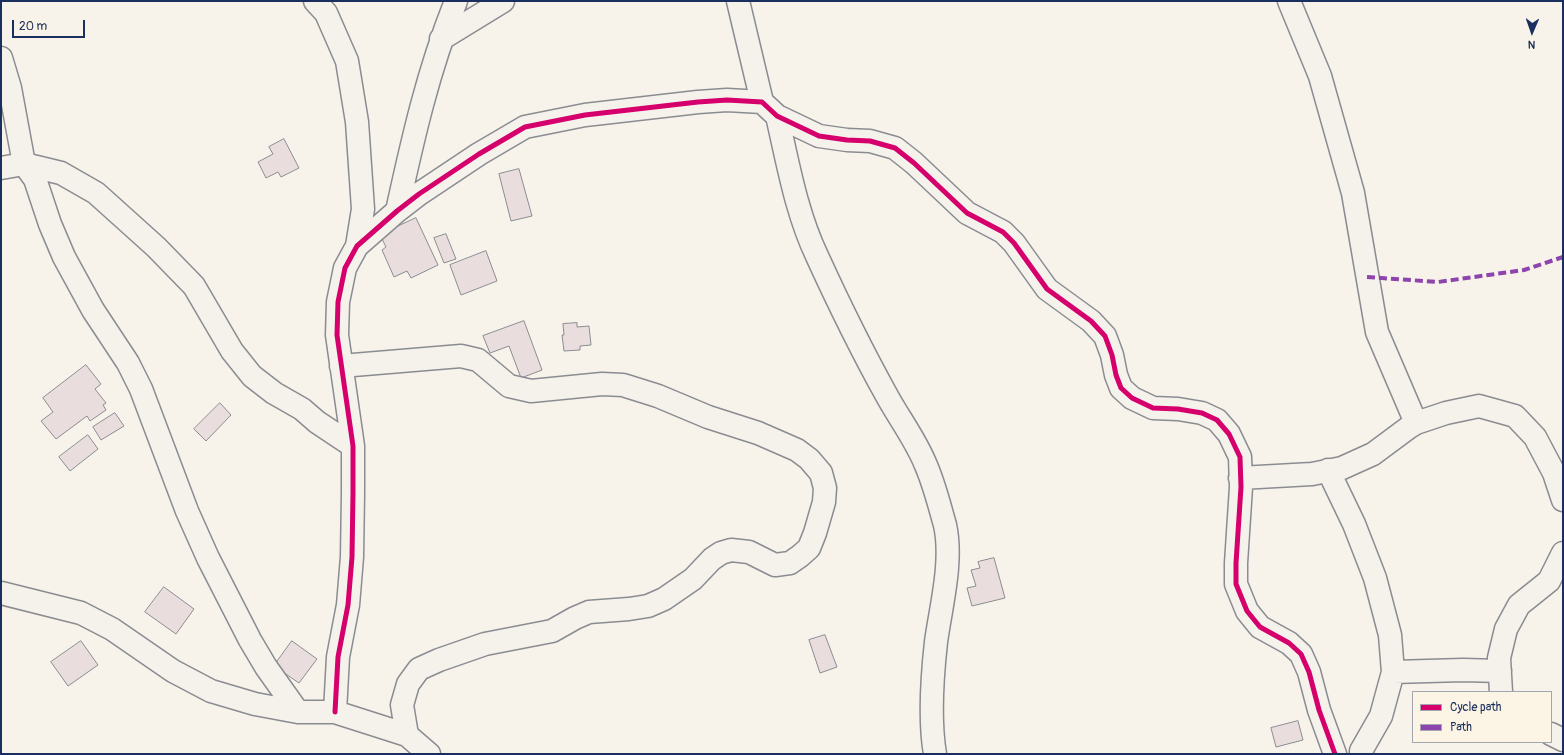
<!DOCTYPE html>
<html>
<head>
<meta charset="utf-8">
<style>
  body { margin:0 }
  #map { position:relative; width:1564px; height:755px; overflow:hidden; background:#f7f3ea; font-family:Pangolin,sans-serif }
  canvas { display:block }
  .frame { position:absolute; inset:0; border:2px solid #1b2f5e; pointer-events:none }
  .legend { position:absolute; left:1412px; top:691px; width:140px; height:52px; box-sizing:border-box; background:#fcf5e5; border:1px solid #a2a6af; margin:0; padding:5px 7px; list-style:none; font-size:12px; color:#1b2f5e }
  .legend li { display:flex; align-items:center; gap:8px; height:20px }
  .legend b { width:20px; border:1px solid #a2a6af }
  .north { position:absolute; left:1512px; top:12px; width:40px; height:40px; -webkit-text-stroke:3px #fcf5e5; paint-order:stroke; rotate:182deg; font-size:11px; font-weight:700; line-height:16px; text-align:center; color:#1b2f5e }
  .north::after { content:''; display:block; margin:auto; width:14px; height:18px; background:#1b2f5e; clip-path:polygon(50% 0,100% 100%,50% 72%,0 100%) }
  .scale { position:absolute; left:12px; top:20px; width:73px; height:18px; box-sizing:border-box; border:2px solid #1b2f5e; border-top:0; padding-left:5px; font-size:12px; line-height:14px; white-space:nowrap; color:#1b2f5e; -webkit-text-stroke:3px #fcf5e5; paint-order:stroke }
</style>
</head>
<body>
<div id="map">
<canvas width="1564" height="755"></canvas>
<div class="frame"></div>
<ul class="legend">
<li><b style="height:5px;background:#d6006c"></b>Cycle path</li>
<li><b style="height:5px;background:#8e44ad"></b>Path</li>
</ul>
<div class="north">N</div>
<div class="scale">20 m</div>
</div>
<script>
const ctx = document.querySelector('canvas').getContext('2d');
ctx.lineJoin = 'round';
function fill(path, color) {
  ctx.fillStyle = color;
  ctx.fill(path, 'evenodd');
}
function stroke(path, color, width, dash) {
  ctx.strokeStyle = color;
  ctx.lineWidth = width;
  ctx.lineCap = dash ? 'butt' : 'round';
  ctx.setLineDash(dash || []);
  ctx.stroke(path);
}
const building = new Path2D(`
  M284 139 299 168 281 177 278 172 266 178 258 162 273 154 269 147Z
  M519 169 532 216 511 221 499 174Z
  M416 218 438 265 411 278 407 271 394 277 382 250 386 247 380 235Z
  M446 234 456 259 444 263 434 238Z
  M486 251 497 281 461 295 450 265Z
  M524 321 542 370 521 378 509 346 490 353 483 336Z
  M577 323V327L589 326 591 345 580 346V350L564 351 562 335H564L563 324Z
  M86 365 101 384 95 389 106 403 103 405 106 410 90 421 87 416 56 439 41 421 53 412 43 398Z
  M220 403 231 415 206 441 194 429Z
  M115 413 124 426 101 440 93 427Z
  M88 435 98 449 70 471 59 457Z
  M994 558 1005 598 972 606 967 588 976 586 971 570 980 568 978 562Z
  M164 587 194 609 176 634 145 612Z
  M825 635 837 667 820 673 809 640Z
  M81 641 98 665 68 686 51 662Z
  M292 641 317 659 299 683 274 666Z
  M1298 721 1303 740 1276 747 1271 728Z`);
const minor = new Path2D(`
  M315 1 326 13 347 61 357 122 363 209 357 246
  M738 1 762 102
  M1289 1 1320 76 1353 193 1377 332 1416 423
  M441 39 503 1
  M1 58 10 88 24 164 35 179 50 224 64 257 93 310 128 363 141 389 187 511 208 558 250 640 266 667 298 712
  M777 116C788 163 796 212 817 256 838 302 862 351 887 396 899 418 915 439 925 463 934 483 939 504 945 525 953 561 941 606 936 642 932 678 929 719 935 754
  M1 168 24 164 61 173 96 193 156 247 194 286 232 351 252 376 274 393 302 409 317 422 353 446
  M397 211C413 138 428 71 456 1
  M341 366 461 356 478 360 509 386 531 391 602 384 623 385 658 396 708 417 758 433 797 450 809 459 821 473 825 488 824 502 815 533 809 548 800 556 790 563 775 565 749 552 731 550 721 553 712 559 693 579 664 599 648 606 629 609 589 612 575 618 552 631 485 644 439 660 419 669 408 684 402 705 407 735
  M1328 470 1354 524 1375 578 1390 635 1393 672 1381 716 1361 751V754
  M1240 478 1312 474 1342 468 1373 454 1408 428 1416 423 1446 413 1479 406 1515 416 1535 437 1554 473 1563 500
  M1 593 81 613 112 629 173 671 211 691 255 704 298 712H335L407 735 429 754
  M1393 672 1463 670 1500 671
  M1501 692 1499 658 1506 629 1519 605 1549 581 1563 553
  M335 712 338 657 348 605 352 557 353 493V446L337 335 338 302 345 268 357 246 397 211 419 194 479 154 525 127 585 115 698 102 727 100 762 102 777 116 819 136 847 140 870 141 895 148 914 163 967 213 1003 232 1014 243 1047 289 1091 321 1105 336 1112 355 1116 375 1121 388 1132 398 1153 408 1178 409 1202 413 1217 420 1229 434 1240 457 1241 487 1236 563V584L1247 611 1260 627 1289 643 1301 654 1309 672 1319 710 1335 754
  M1551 734 1563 740`);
const quiet = new Path2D(`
  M1367 277 1438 282 1524 270 1563 257`);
const cycleway = new Path2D(`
  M335 712 338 657 348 605 352 557 353 493V446L337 335 338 302 345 268 357 246 397 211 419 194 479 154 525 127 585 115 698 102 727 100 762 102 777 116 819 136 847 140 870 141 895 148 914 163 967 213 1003 232 1014 243 1047 289 1091 321 1105 336 1112 355 1116 375 1121 388 1132 398 1153 408 1178 409 1202 413 1217 420 1229 434 1240 457 1241 487 1236 563V584L1247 611 1260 627 1289 643 1301 654 1309 672 1319 710 1335 754`);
fill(building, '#e9ddde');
stroke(building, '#8a8c91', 1);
stroke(minor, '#8a8c91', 25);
stroke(minor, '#f5f2ec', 22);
stroke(quiet, '#8e44ad', 4, [8, 4]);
stroke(cycleway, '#d6006c', 5);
</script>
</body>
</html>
